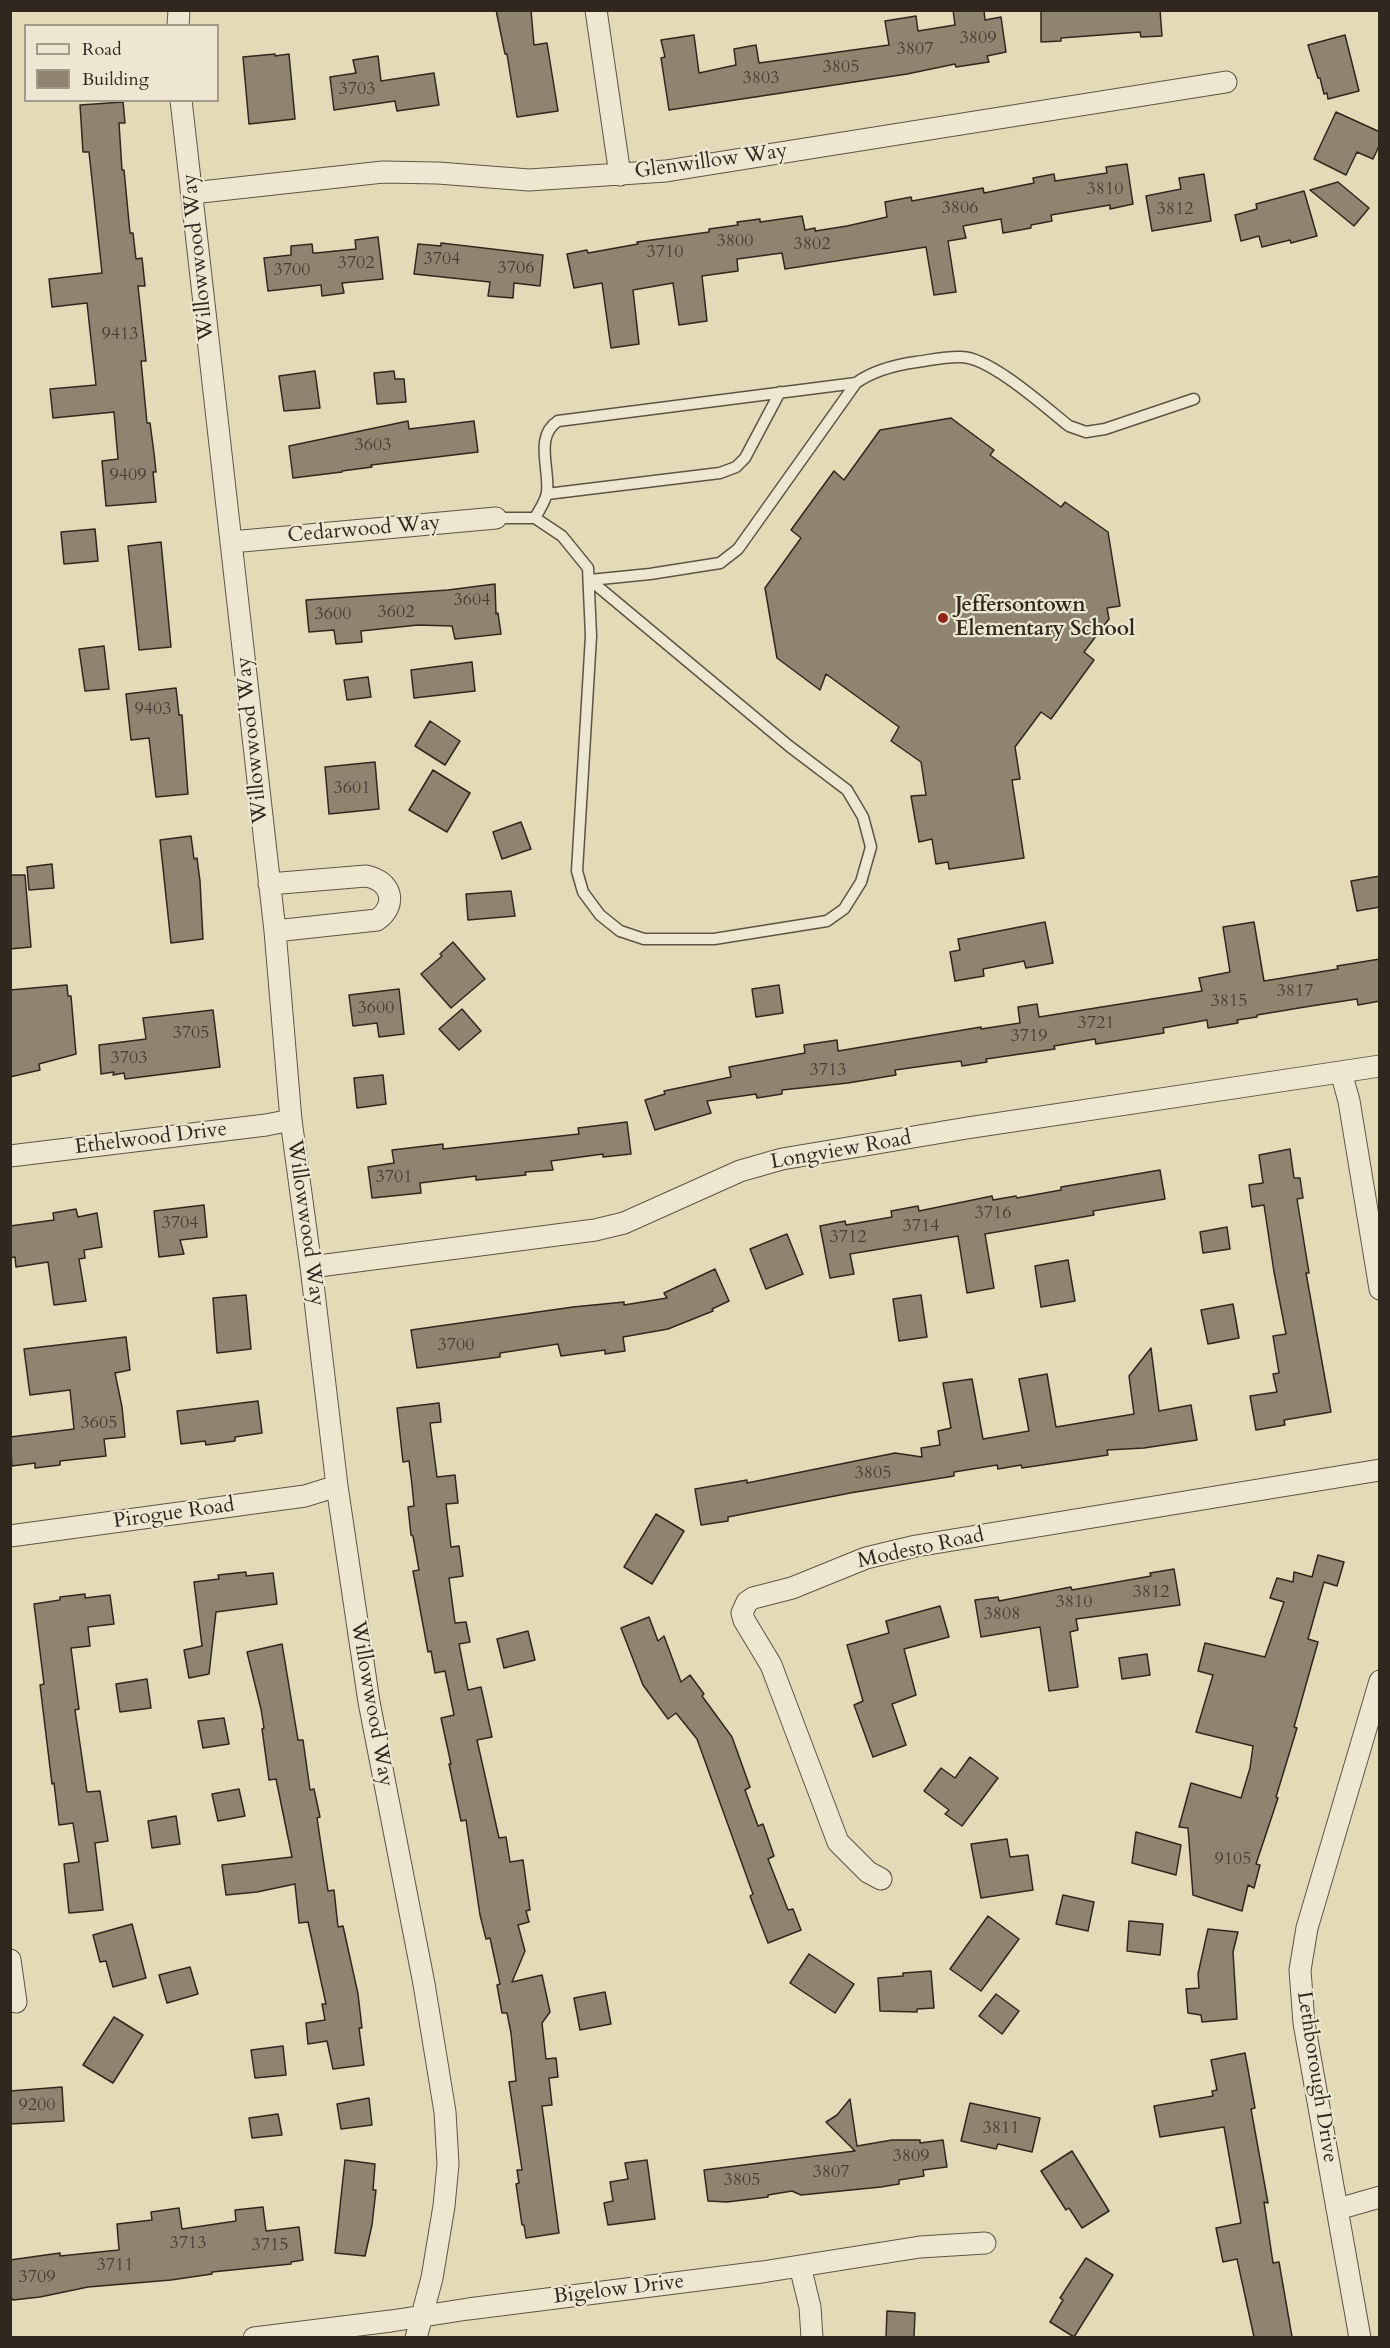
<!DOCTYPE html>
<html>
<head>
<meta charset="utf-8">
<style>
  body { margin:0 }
  #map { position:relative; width:1390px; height:2348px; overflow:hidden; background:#e4dab8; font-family:Cardo,serif }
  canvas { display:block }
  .frame { position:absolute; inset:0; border:12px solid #31271f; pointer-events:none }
  .legend { position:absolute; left:24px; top:24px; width:195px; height:78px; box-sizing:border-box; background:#ede7d1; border:2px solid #a29a8a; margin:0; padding:8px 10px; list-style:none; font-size:18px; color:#31271f }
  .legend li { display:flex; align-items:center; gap:12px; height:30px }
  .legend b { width:30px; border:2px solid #a29a8a }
</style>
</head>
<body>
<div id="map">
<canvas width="1390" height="2348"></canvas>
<div class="frame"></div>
<ul class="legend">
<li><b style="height:8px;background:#ede7d1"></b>Road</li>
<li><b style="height:16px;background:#8e846f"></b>Building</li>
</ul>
</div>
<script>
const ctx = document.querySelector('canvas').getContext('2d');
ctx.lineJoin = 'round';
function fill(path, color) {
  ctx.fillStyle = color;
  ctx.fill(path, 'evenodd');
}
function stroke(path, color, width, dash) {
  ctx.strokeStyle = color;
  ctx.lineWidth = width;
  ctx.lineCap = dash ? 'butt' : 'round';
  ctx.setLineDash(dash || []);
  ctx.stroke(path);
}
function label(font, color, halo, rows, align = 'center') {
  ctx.font = font + ' Cardo,serif';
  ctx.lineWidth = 4.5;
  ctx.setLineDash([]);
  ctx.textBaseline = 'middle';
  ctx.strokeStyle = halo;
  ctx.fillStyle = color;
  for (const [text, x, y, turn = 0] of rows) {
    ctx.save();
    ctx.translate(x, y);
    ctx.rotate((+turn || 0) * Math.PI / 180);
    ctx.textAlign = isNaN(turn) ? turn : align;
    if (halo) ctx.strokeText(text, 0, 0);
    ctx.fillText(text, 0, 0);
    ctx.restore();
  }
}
const building = new Path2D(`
  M496 10H531L534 45 547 43 558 111 517 117 507 54H505Z
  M953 10H984L985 20 1001 17 1006 52 987 56 989 62 956 67 955 64 907 74 669 110 661 58 665 57 661 40 694 35 699 73 736 65 734 49 756 45 759 63 889 45 885 21 916 16 918 31 955 25Z
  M1041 10H1160L1162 36 1141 37 1140 32 1061 38V41L1041 42Z
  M1345 35 1359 91 1328 99 1327 93 1324 94 1320 78H1318L1308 45Z
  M275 54V56L289 54 295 119 249 124 243 57Z
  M378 56 381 81 434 73 439 105 397 111 395 101 334 110 330 77 356 73 353 60Z
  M123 102 125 123H119L122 170H124L130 233H133L136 259 142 258 145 286H138L146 361H141L147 423H150L154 453 156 472H153L156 502 106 506 102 461 118 459 114 412 53 418 50 389 96 385 87 303 52 307 49 279 102 273 89 152H83L80 105Z
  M1336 112 1380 132V144L1373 159 1357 152 1346 175 1314 159Z
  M1127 164 1133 204 1110 209V205L1051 215 1052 221 1031 225V228L1003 233 1001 219 963 226 966 238 948 241 956 292 934 295 926 247 785 269 782 253 737 259 738 271 702 276 707 321 679 325 673 283 633 290 639 344 611 348 602 283 574 288 567 254 587 250 588 253 638 244 637 242 709 232V229L738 225 737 222 760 219V222L802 216 805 230 815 228V231L847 226 887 217 885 202 911 197 912 201 983 188 984 193 1034 183 1033 178 1054 174 1055 181 1107 173 1106 167Z
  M1204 174 1211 221 1152 231 1146 196 1181 189 1179 178Z
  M1338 182 1369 208 1354 226 1310 190Z
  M1304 191 1317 236 1291 243 1290 240 1262 247 1259 236 1241 241 1235 215 1257 209 1256 204Z
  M378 237 383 279 342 283 344 293 322 296 321 285 268 291 264 258 291 255V246L312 244 313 253H316L356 249 355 240Z
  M441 243 543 255 540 286 514 283 513 298 488 296 490 282 414 274 418 244 441 246Z
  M315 371 320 408 284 411 279 376Z
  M394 371 395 379H404L406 402 377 404 374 373Z
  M951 418 994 450 990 455 1061 507 1065 502 1108 532 1120 606 1107 608 1109 619 1084 652 1094 660 1051 719 1041 712 1015 747 1020 779 1012 780 1024 858 949 869 948 862 936 864 932 839 919 842 911 796 926 795 921 762 891 741 899 727 826 674 820 690 777 658 765 588 801 538 791 530 834 471 844 480 880 430Z
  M408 421 409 429 474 421 478 452 371 465 372 467 342 471V472L293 478 289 446Z
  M95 529 98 561 64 564 61 532Z
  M161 542 171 647 139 650 128 546Z
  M495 584 496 614 498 613 501 634 455 639 452 626 418 625 361 631 362 642 336 644 334 630 309 632 306 600 448 590Z
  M104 646 109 689 85 691 79 649Z
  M472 662 475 691 414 698 411 670Z
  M368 677 371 697 347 700 344 680Z
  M176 688 179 715H182L188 794 156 797 149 738 131 740 126 694Z
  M430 721 460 741 445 765 415 746Z
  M375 762 379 809 329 814 325 767Z
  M433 770 470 793 447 832 409 810Z
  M521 822 531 849 502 859 493 832Z
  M191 836 194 859 197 858 200 881 203 939 171 943 160 840Z
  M52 864 54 888 29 890 27 867Z
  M10 875H25L31 947 10 949Z
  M1380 876V907L1357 911 1351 881Z
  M511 891 515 916 468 920 466 894Z
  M1045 922 1053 963 1026 968 1024 961 983 969 984 976 955 981 950 952 960 950 958 939Z
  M1254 922 1264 981 1338 969 1337 966 1380 959V1001L1358 1005 1357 999 1311 1006 1257 1015V1017L1237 1020 1238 1023 1208 1028 1207 1020 1163 1028 1164 1033 1096 1044 1095 1039 1054 1046 1055 1049 986 1059 987 1062 962 1066 961 1061 938 1064 895 1070 896 1075 848 1083 782 1090V1094L757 1098 756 1094 707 1101 711 1113 655 1130 645 1100 665 1094 664 1091 731 1077 729 1067 805 1053 804 1045 837 1040 838 1051 981 1027V1029L1020 1023 1018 1007 1037 1004 1039 1017 1202 991 1199 978 1230 972 1223 927Z
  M453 942 485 979 451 1008 421 974 442 956 440 954Z
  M67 985 68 996H71L76 1054 39 1064 40 1070 10 1077V990Z
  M779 985 783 1013 756 1017 752 989Z
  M399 989 404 1034 379 1037 377 1023 353 1026 349 995Z
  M462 1009 481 1031 459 1050 439 1029Z
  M213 1010 220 1067 125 1079 124 1073 113 1075 114 1072 101 1074 99 1045 146 1039 143 1018Z
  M383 1075 386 1104 357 1108 354 1078Z
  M627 1122 631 1154 603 1157V1154L551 1161 553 1170 525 1172 526 1175 476 1180V1176L420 1183 421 1193 372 1198 368 1167 394 1163 392 1150 443 1144V1149L579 1134 578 1128Z
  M1290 1149 1294 1178H1300L1303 1198 1297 1199 1309 1273H1306L1331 1412 1284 1420 1285 1425 1256 1430 1250 1396 1277 1392 1273 1374 1279 1373 1273 1336 1286 1334 1274 1272 1264 1205 1252 1207 1249 1185 1263 1183 1259 1155Z
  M1160 1170 1165 1199 1093 1211 1094 1215 985 1234 994 1288 967 1293 958 1236 850 1254 854 1274 830 1278 820 1226 845 1221 846 1225 892 1217 891 1211 918 1206 919 1211 992 1196 993 1200 1016 1196 1017 1198 1061 1190V1187Z
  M204 1205 207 1237 180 1240 184 1254 159 1257 154 1211Z
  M76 1209 78 1217 97 1213 102 1247 84 1250 85 1258 79 1259 86 1301 54 1305 48 1262 16 1267 15 1257 10 1258V1226L54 1220 53 1213Z
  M1227 1227 1230 1249 1203 1253 1200 1232Z
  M787 1234 803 1274 766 1289 750 1249Z
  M1068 1260 1075 1301 1041 1307 1035 1266Z
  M715 1269 729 1301 712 1309 713 1311 668 1329 623 1337 625 1351 605 1354V1350L561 1356 558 1344 500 1353V1357L417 1368 411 1330 573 1307 624 1302V1305L667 1298 664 1293Z
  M246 1295 251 1349 217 1353 213 1298Z
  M921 1295 927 1337 899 1341 893 1299Z
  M1233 1304 1239 1338 1208 1344 1201 1310Z
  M126 1337 130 1370 115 1373 122 1407 125 1437 104 1439 106 1456 60 1461V1465L35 1468V1463L12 1466 10 1437 74 1429 70 1390 30 1395 24 1349Z
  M1151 1348 1159 1411 1191 1405 1197 1440 1144 1448 1107 1450 1108 1455 1022 1468 1021 1465 998 1469 997 1465 954 1472V1476L850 1493 728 1517V1521L701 1525 695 1489 747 1480V1483L895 1453 922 1457 921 1448 940 1445 938 1431 951 1428 943 1383 972 1379 983 1439 1029 1431 1019 1379 1047 1374 1056 1427 1134 1414 1129 1376Z
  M258 1401 262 1433 235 1437V1441L206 1445 205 1441 181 1444 177 1411Z
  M439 1403 441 1422 430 1423 437 1477 455 1475 458 1503 446 1504 451 1547 459 1546 463 1576 449 1578 455 1623 466 1622 470 1642 459 1644 468 1690 481 1687 492 1737 477 1740 499 1838 506 1837 510 1862 523 1860 530 1910 526 1911 529 1922 518 1925 525 1951 512 1982 542 1975 550 2012 542 2023 546 2059 556 2058 558 2077 549 2078 552 2105 542 2106 559 2233 526 2238 524 2225H522L516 2184 519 2183 517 2170H522L509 2082 516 2081 511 2033 507 2013H502L497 1985 500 1984 490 1938 486 1939 480 1915 466 1820 461 1821 449 1764H451L441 1718 454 1715 445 1671 435 1673 431 1651 428 1652 413 1571 419 1570 413 1536 411 1535 408 1507 414 1506 412 1485 409 1461 403 1462 397 1408Z
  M656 1514 684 1531 652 1584 624 1567Z
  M1318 1555 1344 1562 1337 1586 1324 1582 1308 1639 1318 1642 1294 1727 1297 1728 1276 1797 1278 1798 1256 1864 1260 1865 1254 1888 1248 1885 1242 1911 1193 1895 1188 1828 1179 1827 1191 1783 1241 1798 1250 1768 1253 1746 1196 1732 1213 1675 1198 1671 1205 1643 1265 1657 1284 1602 1270 1598 1277 1578 1293 1582 1294 1572 1312 1577Z
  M1174 1569 1180 1605 1076 1619 1078 1630 1070 1632 1078 1687 1049 1691 1040 1627 981 1637 975 1600 998 1597 999 1601 1071 1587 1072 1590 1151 1576 1150 1573Z
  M246 1572V1576L273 1573 277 1604 216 1612 209 1674 189 1678 184 1650 202 1646 194 1582 219 1579 218 1575Z
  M85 1594V1598L110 1595 114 1624 88 1627 90 1646 71 1648 79 1709 75 1710 87 1792 100 1791 108 1841 95 1843 103 1910 69 1913 64 1864 79 1862 73 1823 59 1825 54 1783 52 1784 40 1685 44 1684 34 1604 60 1600V1597Z
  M940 1606 949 1637 904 1649 916 1695 892 1704 906 1745 873 1757 854 1705 863 1701 847 1645 889 1633 886 1621Z
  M649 1617 658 1641 664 1636 681 1682 690 1675 704 1694 702 1696 732 1737 750 1787 745 1790 758 1826 763 1824 774 1856 768 1859 788 1910 793 1909 801 1930 768 1943 750 1896 753 1894 697 1739 676 1713 668 1719 643 1685 621 1628Z
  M528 1631 535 1660 504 1668 497 1639Z
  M282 1644 298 1740H303L310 1790 314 1789 320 1817 317 1818 328 1891 334 1890 338 1927 343 1926 358 1994 362 2028H359L364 2065 333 2069 327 2041 308 2044 306 2023 325 2020 322 2004H326L308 1922 299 1923 295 1884 257 1892 226 1895 222 1865 292 1857 276 1779 269 1780 262 1729 264 1728 261 1709 247 1652Z
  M1147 1654 1150 1675 1122 1679 1119 1658Z
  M147 1679 151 1708 120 1712 116 1684Z
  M224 1718 229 1744 203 1748 198 1721Z
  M970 1757 998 1778 962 1826 945 1814 949 1810 924 1791 941 1768 955 1778Z
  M239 1789 245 1816 218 1821 212 1794Z
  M176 1816 180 1844 152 1848 148 1821Z
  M1136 1832 1181 1845 1176 1875 1132 1863Z
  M1007 1839 1010 1857 1028 1855 1033 1890 981 1898 971 1844Z
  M1063 1895 1094 1902 1088 1931 1056 1924Z
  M988 1916 1019 1939 981 1991 950 1969Z
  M1129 1921 1163 1924 1160 1955 1127 1951Z
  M132 1924 146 1978 113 1987 106 1961 100 1962 93 1935Z
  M1208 1929 1238 1932 1233 1952 1237 2019 1202 2022 1201 2015 1188 2013 1186 1989 1199 1988 1198 1974Z
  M809 1954 854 1984 835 2013 790 1983Z
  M190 1967 198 1994 167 2003 159 1975Z
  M931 1971 934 2008 917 2009V2012L880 2011 878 1978 903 1976V1973Z
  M605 1992 611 2024 580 2030 574 1998Z
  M996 1994 1019 2011 1002 2034 979 2016Z
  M114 2017 143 2035 113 2083 83 2065Z
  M283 2046 286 2075 255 2078 251 2050Z
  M1245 2053 1255 2108 1251 2109 1268 2203 1264 2202 1273 2263 1279 2262 1292 2337H1254L1237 2259 1223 2262 1216 2228 1241 2223 1224 2127 1160 2137 1154 2106 1213 2096 1212 2091 1217 2090 1211 2060Z
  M62 2087 64 2121 10 2124V2091Z
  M369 2098 372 2125 341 2129 337 2104Z
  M850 2099 857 2146 892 2140H920V2143L943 2140 947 2167 923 2170 924 2176 899 2180V2184L881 2187 801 2195 792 2191 768 2195V2197L727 2202 708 2201 704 2170 855 2151 826 2122 837 2115Z
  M970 2103 1040 2118 1032 2152 998 2144 996 2149 961 2141Z
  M278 2114 282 2135 252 2138 249 2118Z
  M1072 2151 1109 2211 1082 2228 1069 2208 1066 2210 1041 2171Z
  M345 2160 375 2164 373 2190H376L372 2225 365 2256 335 2253Z
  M647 2160 655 2219 608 2225 604 2203 613 2201 610 2182 628 2179 625 2163Z
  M263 2207 266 2231 299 2227 303 2260 291 2262V2264L212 2272V2274L171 2280 88 2287 40 2297 13 2300 10 2296V2260L60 2253V2256L119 2250 117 2224 152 2220 151 2212 179 2208 182 2229 236 2221 235 2210Z
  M1086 2258 1113 2275 1074 2337 1050 2322 1063 2300 1060 2298Z
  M887 2311 915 2313 914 2337H886Z`);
const lane = new Path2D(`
  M547 494 720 473 736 467 745 458 780 392
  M496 518H535L562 536 588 568 591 636 577 871 583 892 600 915 620 931 644 939H714L827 921 844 909 861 882 871 847 863 817 847 790 789 746 590 580
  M535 518C539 510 546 501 547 492 550 470 534 436 558 421L856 383
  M590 580 650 574 720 563 738 549 856 383C874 370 895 365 916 362 931 360 947 356 962 357 991 358 1045 407 1069 426L1086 432 1105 429 1194 399`);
const street = new Path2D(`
  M596 10 620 175
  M178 26 179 10
  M181 100 275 931 291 1120 311 1267 337 1486 369 1702 424 1984 445 2112 448 2164 444 2206 432 2278 416 2338
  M192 193 383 172 438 173 529 180 666 171 1226 82
  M231 542 496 518
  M269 884 366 876C392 881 398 905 377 920L275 931
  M1341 1072 1349 1101 1380 1289
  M10 1156 266 1125 291 1120
  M311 1267 595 1230 624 1223 740 1171 782 1159 967 1128 1380 1066
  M10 1536 305 1496 337 1486
  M881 1879 868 1872 838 1842 771 1665 744 1620 742 1613 747 1602 753 1598 792 1588 866 1558 916 1546 1380 1470
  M10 1960 16 2002
  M1338 2209 1380 2197
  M800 2266 810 2307 812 2338
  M254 2338 391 2321 468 2309 762 2272 920 2247 985 2243
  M1360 2338 1304 2023 1300 1970 1307 1928 1380 1681`);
const markers = [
  [943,618,6,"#8f2418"]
];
const numberNames = [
  ["3809",978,39],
  ["3807",915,50],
  ["3805",841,68],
  ["3803",761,79],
  ["3703",357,90],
  ["3810",1105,190],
  ["3806",960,209],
  ["3812",1175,210],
  ["3800",735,242],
  ["3802",812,245],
  ["3710",665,253],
  ["3704",442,260],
  ["3702",356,264],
  ["3706",516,269],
  ["3700",292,271],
  ["9413",120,335],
  ["3603",373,446],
  ["9409",128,476],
  ["3604",472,601],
  ["3602",396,613],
  ["3600",333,615],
  ["9403",153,710],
  ["3601",352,789],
  ["3817",1295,992],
  ["3815",1229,1002],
  ["3600",376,1009],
  ["3721",1096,1024],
  ["3705",191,1034],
  ["3719",1029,1037],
  ["3703",129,1059],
  ["3713",828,1071],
  ["3701",394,1178],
  ["3716",993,1214],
  ["3704",180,1224],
  ["3714",921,1227],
  ["3712",848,1238],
  ["3700",456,1346],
  ["3605",99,1424],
  ["3805",873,1474],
  ["3812",1151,1593],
  ["3810",1074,1603],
  ["3808",1002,1615],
  ["9105",1233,1860],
  ["9200",37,2106],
  ["3811",1001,2129],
  ["3809",911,2157],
  ["3807",831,2173],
  ["3805",742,2181],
  ["3713",188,2244],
  ["3715",270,2246],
  ["3711",115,2266],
  ["3709",37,2278]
];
const streetNames = [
  ["Glenwillow Way",711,162,-8],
  ["Willowwood Way",199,257,-96],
  ["Cedarwood Way",364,530,-5],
  ["Willowwood Way",253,740,-96],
  ["Ethelwood Drive",151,1139,-7],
  ["Longview Road",841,1151,-10],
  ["Willowwood Way",305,1223,82],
  ["Pirogue Road",174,1514,-8],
  ["Modesto Road",921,1549,-12],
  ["Willowwood Way",371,1704,80],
  ["Lethborough Drive",1316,2077,81],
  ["Bigelow Drive",619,2290,-7]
];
const poiNames = [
  ["Jeffersontown",955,606],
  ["Elementary School",955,630]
];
fill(building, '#8e846f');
stroke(building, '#31271f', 1.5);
stroke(lane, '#5e5445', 13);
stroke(street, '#5e5445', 23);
stroke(lane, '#ede7d1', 10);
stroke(street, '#ede7d1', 21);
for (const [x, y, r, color] of markers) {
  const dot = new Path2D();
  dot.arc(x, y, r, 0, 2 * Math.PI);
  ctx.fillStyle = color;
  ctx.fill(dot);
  stroke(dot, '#ede7d1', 2);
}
label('18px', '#483e33', null, numberNames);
label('21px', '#31271f', '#ede7d1', streetNames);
label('bold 21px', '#31271f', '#ede7d1', poiNames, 'left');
</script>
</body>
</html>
